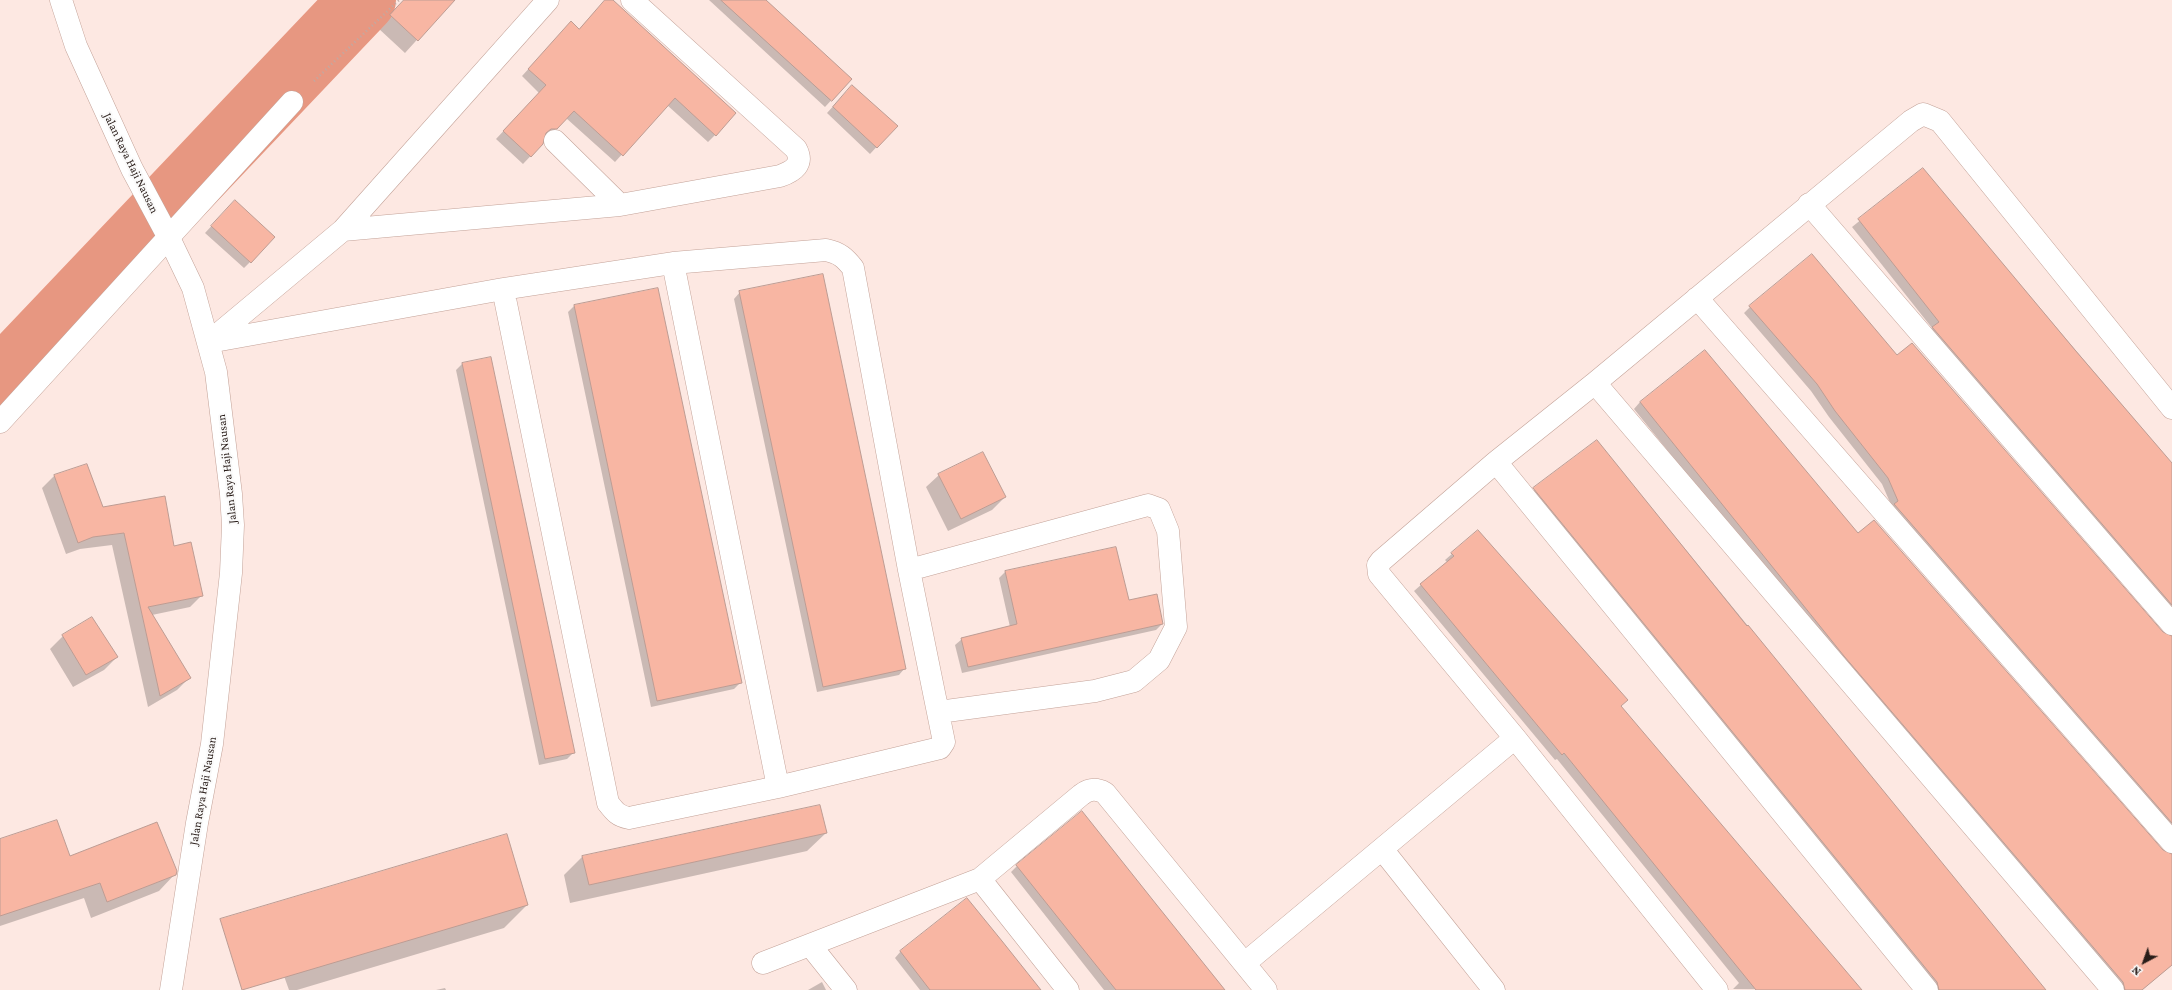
<!DOCTYPE html>
<html>
<head>
<meta charset="utf-8">
<style>
  body { margin:0 }
  #map { position:relative; width:2172px; height:990px; overflow:hidden; background:#fde8e2; font-family:"Crimson Pro",serif }
  canvas { display:block }
  .north { position:absolute; left:2124px; top:942px; width:40px; height:40px; -webkit-text-stroke:3px #fafafa; paint-order:stroke; rotate:221deg; font-size:11px; font-weight:700; line-height:16px; text-align:center; color:#291d19 }
  .north::after { content:''; display:block; margin:auto; width:14px; height:18px; background:#291d19; clip-path:polygon(50% 0,100% 100%,50% 72%,0 100%) }
</style>
</head>
<body>
<div id="map">
<canvas width="2172" height="990"></canvas>
<div class="north">N</div>
</div>
<script>
const ctx = document.querySelector('canvas').getContext('2d');
ctx.lineJoin = 'round';
function fill(path, color) {
  ctx.fillStyle = color;
  ctx.fill(path, 'evenodd');
}
function stroke(path, color, width, dash) {
  ctx.strokeStyle = color;
  ctx.lineWidth = width;
  ctx.lineCap = dash ? 'butt' : 'round';
  ctx.setLineDash(dash || []);
  ctx.stroke(path);
}
function label(font, color, halo, rows, align = 'center') {
  ctx.font = font + ' "Crimson Pro",serif';
  ctx.lineWidth = 4;
  ctx.setLineDash([]);
  ctx.textBaseline = 'middle';
  ctx.strokeStyle = halo;
  ctx.fillStyle = color;
  for (const [text, x, y, turn = 0] of rows) {
    ctx.save();
    ctx.translate(x, y);
    ctx.rotate((+turn || 0) * Math.PI / 180);
    ctx.textAlign = isNaN(turn) ? turn : align;
    if (halo) ctx.strokeText(text, 0, 0);
    ctx.fillText(text, 0, 0);
    ctx.restore();
  }
}
const shadow = new Path2D(`
  M404 0H453L405 53 378 28Z
  M607 0H611L715 135 708 142 667 105 615 162 566 118 549 136H544L542 144 523 164 496 139 539 93 522 76 564 30H579Z
  M709 0H765L851 79 825 107Z
  M846 92 896 126 870 154 827 113Z
  M1923 170 2161 451 2172 469V619L1926 334 1932 328 1852 227Z
  M229 207 250 262 244 268 205 233Z
  M657 289 740 683 734 689 651 707 568 312 574 306Z
  M740 292 905 668 899 675 817 692 734 299Z
  M1750 307 2172 696V836L1892 507 1882 484 1829 417 1811 391 1744 313Z
  M490 358 574 752 567 759 539 765 456 370 462 364Z
  M1640 402 1858 534 2162 851 2172 855V965L2142 990H2117L1838 662 1634 409Z
  M1597 441 2041 985 2036 990H1931L1528 495Z
  M87 465 103 508 202 595 190 607 152 615 189 678 177 690 148 707 112 545 80 549 66 554 42 488 54 476Z
  M939 475 1005 497 992 510 948 531 926 487Z
  M1478 531 1620 706 1860 990 1733 989 1739 983 1557 759 1555 760 1414 591 1447 562 1445 560Z
  M1005 572 1128 602 1162 624 1156 630 962 673 955 645 962 639 1010 627 999 578Z
  M92 618 117 657 104 670 73 687 50 649 63 636Z
  M826 833 807 851 570 903 564 875 582 857Z
  M0 840 69 858 175 874 159 891 91 918 84 898 0 926Z
  M1017 866 1223 990H1104L1011 872Z
  M527 905 504 928 297 990H289L265 923Z
  M901 951 1039 990H920L895 958Z
  M822 982 826 990H808Z
  M445 988 446 990H436Z`);
const river = new Path2D(`
  M0 382 363 0`);
const building = new Path2D(`
  M404 0H455L418 41 390 15Z
  M605 0H613L736 113 716 136 675 98 623 156 574 111 557 129H551L546 133 543 144 531 157 503 131 546 85 528 69 571 21 579 29Z
  M721 0H766L852 79 832 101Z
  M852 85 898 126 877 148 833 107Z
  M1923 168 2075 350 2172 463V605L1932 327 1939 322 1858 219Z
  M235 200 275 237 251 263 211 226Z
  M1812 254 1897 355 1912 343 2163 632 2172 636V823L1894 504 1898 501 1888 478 1835 411 1817 384 1749 306Z
  M823 274 906 669 823 687 739 291Z
  M658 288 742 683 657 701 574 305Z
  M1705 350 1858 533 1874 520 2163 850 2172 854V965L2142 990H2125L2123 982 1844 656 1640 402Z
  M491 357 575 753 545 759 462 363Z
  M1597 440 1747 626 1748 625 2046 990H1939L1937 982 1533 488Z
  M983 452 1006 497 961 519 938 474Z
  M87 464 103 507 165 496 174 546 191 542 203 596 148 607 191 678 160 696 124 533 93 537 78 543 54 475Z
  M1478 530 1628 700 1621 706 1862 990H1756L1564 753 1562 755 1420 584 1454 556 1451 553Z
  M1116 547 1129 600 1157 594 1163 624 968 667 961 638 1017 624 1005 571Z
  M92 617 118 657 86 675 62 635Z
  M820 805 827 833 589 885 582 856Z
  M1082 811 1156 904 1225 990H1116L1071 934 1016 865Z
  M57 820 70 856 157 822 177 871 176 875 107 902 100 883 0 916V839Z
  M507 834 528 905 242 990 220 919Z
  M967 898 1002 941 1041 990H930L900 951Z`);
const path = new Path2D(`
  M314 81 399 0`);
const street = new Path2D(`
  M555 141 620 205
  M1809 204 2172 624
  M343 230 620 205 780 176C794 171 804 164 796 149L632 0
  M673 263 778 787
  M1697 298 2172 842
  M210 341 343 230 548 0
  M209 342 503 289 673 263 826 250C840 253 845 258 853 268L909 570 944 742 940 748 778 787 629 818C618 816 615 812 608 803L503 289
  M1595 383 2113 990
  M0 422 292 102
  M1496 462 1927 990
  M909 570 1148 505 1159 509 1168 531 1176 627 1159 660 1134 681 1095 691 939 712
  M1382 849 1494 990
  M980 879 1068 990
  M810 945 846 990
  M763 963 980 879 1081 795C1089 789 1096 788 1105 793L1266 990
  M1245 963 1515 738
  M1717 990 1515 738 1379 574 1378 565 1381 561 1496 462 1595 383 1911 121 1923 114 1940 121 2172 408`);
const secondary = new Path2D(`
  M61 0 76 46 132 169 169 238 193 288 216 372 231 494 233 525 231 573 212 744 197 823 171 990`);
const streetNames = [
  ["Jalan Raya Haji Nausan",131,163,64],
  ["Jalan Raya Haji Nausan",227,469,-96],
  ["Jalan Raya Haji Nausan",203,791,-80]
];
fill(shadow, '#0003');
stroke(river, '#e79781', 66);
fill(building, '#f8b6a3');
stroke(building, '#bd9c93', 1);
stroke(street, '#c3a298', 23);
stroke(secondary, '#c3a298', 23);
stroke(path, '#bdaba6', 2.5, [1, 3]);
stroke(street, '#fff', 22);
stroke(secondary, '#fff', 22);
label('12px', '#291d19', '#fafafa', streetNames);
</script>
</body>
</html>
